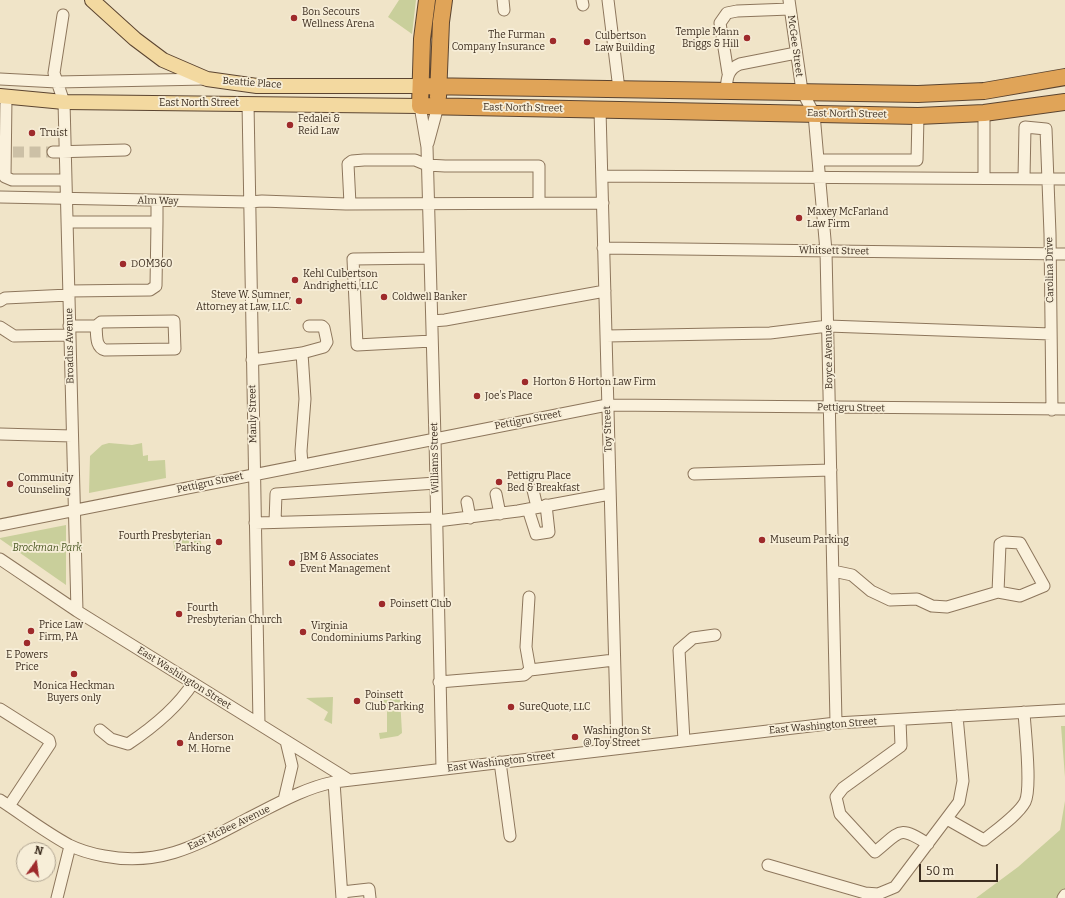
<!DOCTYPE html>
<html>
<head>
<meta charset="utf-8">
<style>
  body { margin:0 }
  #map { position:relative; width:1065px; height:898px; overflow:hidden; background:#f0e4c8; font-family:Bitter,serif }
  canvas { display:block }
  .north { position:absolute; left:16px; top:842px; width:40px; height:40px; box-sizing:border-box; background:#f7eed8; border:1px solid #ada18e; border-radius:50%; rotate:14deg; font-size:11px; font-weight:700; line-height:16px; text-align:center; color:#3d2e20 }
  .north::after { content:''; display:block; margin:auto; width:14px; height:18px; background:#9e2a2b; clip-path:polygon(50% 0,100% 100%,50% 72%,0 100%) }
  .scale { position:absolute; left:919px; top:864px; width:79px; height:18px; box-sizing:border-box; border:2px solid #3d2e20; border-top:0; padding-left:5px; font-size:12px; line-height:14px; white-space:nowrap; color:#3d2e20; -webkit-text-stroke:3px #f7eed8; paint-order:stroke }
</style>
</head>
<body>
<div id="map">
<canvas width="1065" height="898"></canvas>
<div class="north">N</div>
<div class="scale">50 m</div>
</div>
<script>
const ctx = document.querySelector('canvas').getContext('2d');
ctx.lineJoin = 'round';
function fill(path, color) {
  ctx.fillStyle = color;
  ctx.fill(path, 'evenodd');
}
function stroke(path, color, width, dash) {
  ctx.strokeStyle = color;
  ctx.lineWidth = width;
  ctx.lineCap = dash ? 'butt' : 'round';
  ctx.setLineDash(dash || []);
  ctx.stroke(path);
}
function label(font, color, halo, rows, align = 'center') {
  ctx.font = font + ' Bitter,serif';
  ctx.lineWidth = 3.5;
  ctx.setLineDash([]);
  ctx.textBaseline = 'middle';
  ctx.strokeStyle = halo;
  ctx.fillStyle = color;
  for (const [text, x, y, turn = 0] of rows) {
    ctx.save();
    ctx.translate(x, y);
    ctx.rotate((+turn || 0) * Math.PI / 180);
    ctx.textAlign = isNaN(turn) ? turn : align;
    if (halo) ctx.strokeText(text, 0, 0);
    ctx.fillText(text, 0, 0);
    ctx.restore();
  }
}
const green = new Path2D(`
  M399 0H416L412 34 388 17Z
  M109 443 132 445 142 443 143 456 148 455V461L165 460 166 478 89 493 90 456 102 445Z
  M66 525V585L0 539V538Z
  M199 530 202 548 175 553 172 534Z
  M333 697 332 724 324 720 328 712 306 698Z
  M380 698H400L402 733 398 736 380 739 379 733 387 732V703H381Z
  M1061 726H1065V777Z
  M1065 801V898H976L1018 867 1060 830Z`);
const minorTunnel = new Path2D(`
  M13 152H53`);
const minor = new Path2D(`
  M503 0 504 10
  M582 0 583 5
  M608 0 619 89
  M789 0 802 91 814 114 826 251 836 723
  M63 15 54 73 64 102 77 611
  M728 73 720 23 727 13 737 11 790 9
  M0 79 57 82 206 79
  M726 90C727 77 728 69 740 64L796 53
  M6 97 5 177 12 180H66
  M248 103 259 724
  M420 106 427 147 435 439 442 769
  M600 110 617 748
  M984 113V178
  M428 143 438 106
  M53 152 125 150
  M819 160H917L918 116
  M602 176 1065 179
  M1024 178 1025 127 1046 129 1050 234 1052 410
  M0 197 249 202 262 201 346 204 603 203
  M350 204 348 164 352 161 364 160H415L427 165 445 166H539V203
  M67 222H157V201
  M603 248 1065 254
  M430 258 353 259 357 345 432 341
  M69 291 150 290 156 286 157 222
  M0 301 5 298 69 295
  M432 321 445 320 605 291
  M69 326H96L101 322 174 321 175 349 105 350C95 347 97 335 96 326
  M0 327 14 336 70 335
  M606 336 770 333 828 326 1051 334
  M252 360 302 353 324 347 327 342 324 328 322 326H309
  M0 434 72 436
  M302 465 301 451 305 399 302 353
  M694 474 831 470
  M533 490 537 507
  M496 494 500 514
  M467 502 470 518
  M528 509 536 534 549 532 546 505
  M437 521 518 511 610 494
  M275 522 276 494 436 483
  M255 523 437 518
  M0 525 607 405 1065 409
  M0 559 77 611 349 780
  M833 571 852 575 871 591 890 600 917 599 932 606 947 607 998 592 1000 544 1004 542 1020 543 1044 586 1020 596 998 592
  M529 597 526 647 530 670
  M439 682 524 675 530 670 614 660
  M0 709 49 740 50 744 9 806
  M900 720 901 746 843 788 836 797 840 814 875 852C901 831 898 825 928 844
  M100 730 111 739 128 744C152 728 177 708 193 683
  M684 741 679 650 693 638 715 635
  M500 762 510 836
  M334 782 342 898
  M0 800C23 815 45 832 69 845 79 850 93 854 104 856 161 867 199 844 247 819 275 805 304 788 334 782L836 723 1065 710
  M284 800 292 766 286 741
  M947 819 984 840C996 830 1018 815 1025 802 1032 788 1025 731 1024 712
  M768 865 865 893 878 894 895 887 959 802 963 781 957 716
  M342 892 369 889 370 898
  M57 898 70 846
  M1063 898 1065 895`);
const major = new Path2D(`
  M92 0 135 39 163 60 207 79 257 86H421
  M0 96 64 102 420 106`);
const highway = new Path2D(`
  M427 0 422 39 420 106 918 116 984 113 1065 102
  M421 86 918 94 984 91 1065 77
  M438 97 441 22 444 0`);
const markers = [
  [294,18,4,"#9e2a2b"],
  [747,38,4,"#9e2a2b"],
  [553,41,4,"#9e2a2b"],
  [587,42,4,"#9e2a2b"],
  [290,125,4,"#9e2a2b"],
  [32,133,4,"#9e2a2b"],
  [799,218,4,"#9e2a2b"],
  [123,264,4,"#9e2a2b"],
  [295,280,4,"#9e2a2b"],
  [384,297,4,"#9e2a2b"],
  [299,301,4,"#9e2a2b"],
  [525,382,4,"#9e2a2b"],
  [477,396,4,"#9e2a2b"],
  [499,482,4,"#9e2a2b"],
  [10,484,4,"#9e2a2b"],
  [762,540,4,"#9e2a2b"],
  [219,542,4,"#9e2a2b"],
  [292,563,4,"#9e2a2b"],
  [382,604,4,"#9e2a2b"],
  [179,614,4,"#9e2a2b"],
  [31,631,4,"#9e2a2b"],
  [303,632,4,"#9e2a2b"],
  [27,643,4,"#9e2a2b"],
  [74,674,4,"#9e2a2b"],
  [357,701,4,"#9e2a2b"],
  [511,707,4,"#9e2a2b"],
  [575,737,4,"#9e2a2b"],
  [180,743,4,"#9e2a2b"]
];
const poiNames = [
  ["Bon Secours",302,12],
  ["Wellness Arena",302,24],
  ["Temple Mann",739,32,"right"],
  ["Briggs & Hill",739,44,"right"],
  ["The Furman",545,35,"right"],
  ["Company Insurance",545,47,"right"],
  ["Culbertson",595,36],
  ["Law Building",595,48],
  ["Fedalei &",298,119],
  ["Reid Law",298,131],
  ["Truist",40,133],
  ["Maxey McFarland",807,212],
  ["Law Firm",807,224],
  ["DOM360",131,264],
  ["Kehl Culbertson",303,274],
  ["Andrighetti, LLC",303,286],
  ["Steve W. Sumner,",291,295,"right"],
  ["Attorney at Law, LLC.",291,307,"right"],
  ["Coldwell Banker",392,297],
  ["Horton & Horton Law Firm",533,382],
  ["Joe's Place",485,396],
  ["Pettigru Place",507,476],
  ["Bed & Breakfast",507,488],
  ["Community",18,478],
  ["Counseling",18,490],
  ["Fourth Presbyterian",211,536,"right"],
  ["Parking",211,548,"right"],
  ["Museum Parking",770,540],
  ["JBM & Associates",300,557],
  ["Event Management",300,569],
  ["Poinsett Club",390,604],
  ["Fourth",187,608],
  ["Presbyterian Church",187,620],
  ["Price Law",39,625],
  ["Firm, PA",39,637],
  ["Virginia",311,626],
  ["Condominiums Parking",311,638],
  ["E Powers",27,655,"center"],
  ["Price",27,667,"center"],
  ["Monica Heckman",74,686,"center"],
  ["Buyers only",74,698,"center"],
  ["Poinsett",365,695],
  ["Club Parking",365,707],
  ["SureQuote, LLC",519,707],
  ["Washington St",583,731],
  ["@ Toy Street",583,743],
  ["Anderson",188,737],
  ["M. Horne",188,749]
];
const streetNames = [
  ["McGee Street",795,46,82],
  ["Beattie Place",252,83,4],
  ["East North Street",199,103],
  ["East North Street",523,108,1],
  ["East North Street",847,114,1],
  ["Alm Way",158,201,1],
  ["Whitsett Street",834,251,1],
  ["Carolina Drive",1050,270,-91],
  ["Broadus Avenue",70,346,-91],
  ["Boyce Avenue",829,357,-91],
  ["Pettigru Street",851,408,1],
  ["Manly Street",253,414,-91],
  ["Pettigru Street",528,420,-11],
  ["Toy Street",608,429,-92],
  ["Williams Street",435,458,-91],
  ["Pettigru Street",210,483,-12],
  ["East Washington Street",184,678,32],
  ["East Washington Street",823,726,-5],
  ["East Washington Street",501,762,-7],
  ["East McBee Avenue",229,828,-26]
];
const parkNames = [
  ["Brockman Park",47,548]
];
fill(green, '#c9cf9b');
stroke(minorTunnel, '#ccc0a6', 11, [11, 5.5]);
stroke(minor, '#8d765c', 13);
stroke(major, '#5b4430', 16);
stroke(highway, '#5b4430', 18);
stroke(minor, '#faf1dc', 11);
stroke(major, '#f3d9a0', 14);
stroke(highway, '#e0a458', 16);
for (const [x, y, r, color] of markers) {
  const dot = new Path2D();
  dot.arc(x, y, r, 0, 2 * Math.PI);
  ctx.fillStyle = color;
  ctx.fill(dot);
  stroke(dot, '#f7eed8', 1.5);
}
label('10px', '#3d2e20', '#f7eed8', poiNames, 'left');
label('10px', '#3d2e20', '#f7eed8', streetNames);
label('italic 10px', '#4d5a26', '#f7eed8', parkNames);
</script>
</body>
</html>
